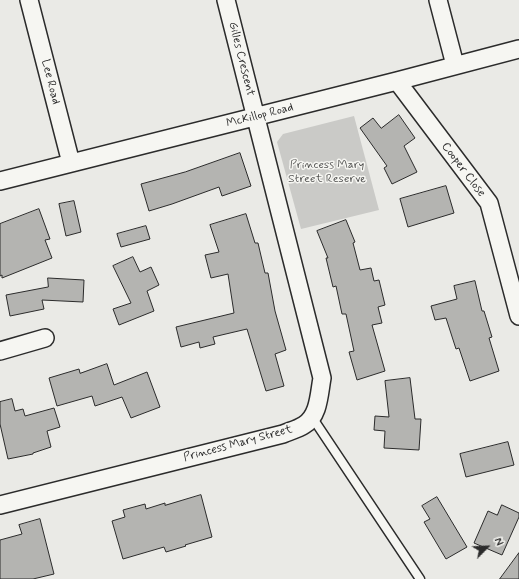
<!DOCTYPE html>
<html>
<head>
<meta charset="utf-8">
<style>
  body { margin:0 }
  #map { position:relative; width:519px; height:579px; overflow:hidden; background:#eaeae6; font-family:Mynerve,sans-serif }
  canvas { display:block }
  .north { position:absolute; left:467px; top:527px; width:40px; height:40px; -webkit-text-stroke:3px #f6f6f2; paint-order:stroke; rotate:66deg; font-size:11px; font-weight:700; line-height:16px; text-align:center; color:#2b2b2b }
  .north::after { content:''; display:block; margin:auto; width:14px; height:18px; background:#2b2b2b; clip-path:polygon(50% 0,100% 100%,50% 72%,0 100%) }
</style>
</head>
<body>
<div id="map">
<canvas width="519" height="579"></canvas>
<div class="north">N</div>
</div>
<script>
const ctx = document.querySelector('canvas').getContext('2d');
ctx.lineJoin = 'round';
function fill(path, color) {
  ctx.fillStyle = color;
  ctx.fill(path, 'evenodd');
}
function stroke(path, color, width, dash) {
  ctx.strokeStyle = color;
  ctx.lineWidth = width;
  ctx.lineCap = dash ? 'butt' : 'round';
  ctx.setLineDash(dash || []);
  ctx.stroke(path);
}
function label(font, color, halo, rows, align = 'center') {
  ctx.font = font + ' Mynerve,sans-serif';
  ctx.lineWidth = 3;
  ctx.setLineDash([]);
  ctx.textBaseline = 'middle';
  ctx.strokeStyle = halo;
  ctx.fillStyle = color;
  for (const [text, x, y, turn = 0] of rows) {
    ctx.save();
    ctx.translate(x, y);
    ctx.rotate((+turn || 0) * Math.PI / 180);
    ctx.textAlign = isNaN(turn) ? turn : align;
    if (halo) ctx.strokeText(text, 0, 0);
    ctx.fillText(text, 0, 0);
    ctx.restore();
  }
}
const green = new Path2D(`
  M354 116 379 210 301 229 277 142 283 134Z`);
const building = new Path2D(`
  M399 115 415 138 404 146 417 172 392 184 384 168 387 166 360 128 373 118 381 128Z
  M240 153 251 186 222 196 219 187 172 204 149 211 141 184 185 172Z
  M446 186 454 213 408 227 400 199Z
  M74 201 81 232 66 236 59 204Z
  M39 209 50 239 45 240 52 258 2 278V275L0 276V224Z
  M246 214 255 243H258L265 273H268L275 311 286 350 275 354 284 386 266 391 247 329 213 337 215 344 200 348 199 342 181 347 176 327 234 313 228 274 211 278 205 255 219 252 210 225Z
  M346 220 355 242 353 243 360 270 371 268 374 281 379 280 385 305 378 307 382 323 372 325 385 371 357 380 349 352 354 351 346 314H342L336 286 333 287 326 258H328L317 231Z
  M146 226 150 239 121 247 117 234Z
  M133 257 140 272 151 267 159 285 147 291 154 311 119 325 113 309 131 303 113 266Z
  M48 278 84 280 83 302 42 300 44 309 10 316 6 295 48 287Z
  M475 281 482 311H484L492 337 489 338 499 371 470 381 459 348 456 349 446 318 435 320 431 306 457 299 454 286Z
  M107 364 114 385 147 372 160 407 131 418 122 397 95 406 92 396 57 406 49 378 79 369 80 373Z
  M410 378 415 419H421L419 450 384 448 385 431 374 430 375 416 389 417 385 381Z
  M12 399 15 411 23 409 25 416 54 408 60 427 47 431 51 447 33 453V454L8 459 0 424V402Z
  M508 442 514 465 466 477 460 454Z
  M201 495 212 537 185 545 186 546 166 552 164 547 123 559 112 521 125 517 123 510 145 504 146 509 165 503V505Z
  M437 497 467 547 446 559 424 522 430 519 422 506Z
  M502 505 519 513V517L502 555 474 543 488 511 497 515Z
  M40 519 54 574 33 579H0V540L22 534 19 525Z
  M519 553V579H500Z`);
const service = new Path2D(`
  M312 417 420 579`);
const minor = new Path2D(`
  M29 0 71 163
  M438 0 455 65
  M397 81 489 203 519 316
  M0 181 397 81 519 49
  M0 351 45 338
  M0 505 283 434C290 431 298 429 304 425 319 416 319 394 322 378L226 0`);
const streetNames = [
  ["Gilles Crescent",241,59,76],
  ["Lee Road",50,82,76],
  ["McKillop Road",260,116,-14],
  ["Cooper Close",463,170,53],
  ["Princess Mary Street",238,444,-15]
];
const parkNames = [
  ["Princess Mary",327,165],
  ["Street Reserve",327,179]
];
fill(green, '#cacac7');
fill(building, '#b4b4b1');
stroke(building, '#2b2b2b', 1);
stroke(service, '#2b2b2b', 11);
stroke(minor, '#2b2b2b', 20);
stroke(service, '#f6f6f2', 8);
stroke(minor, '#f6f6f2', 17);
label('12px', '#2b2b2b', '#f6f6f2', streetNames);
label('12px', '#535352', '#f6f6f2', parkNames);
</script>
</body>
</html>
